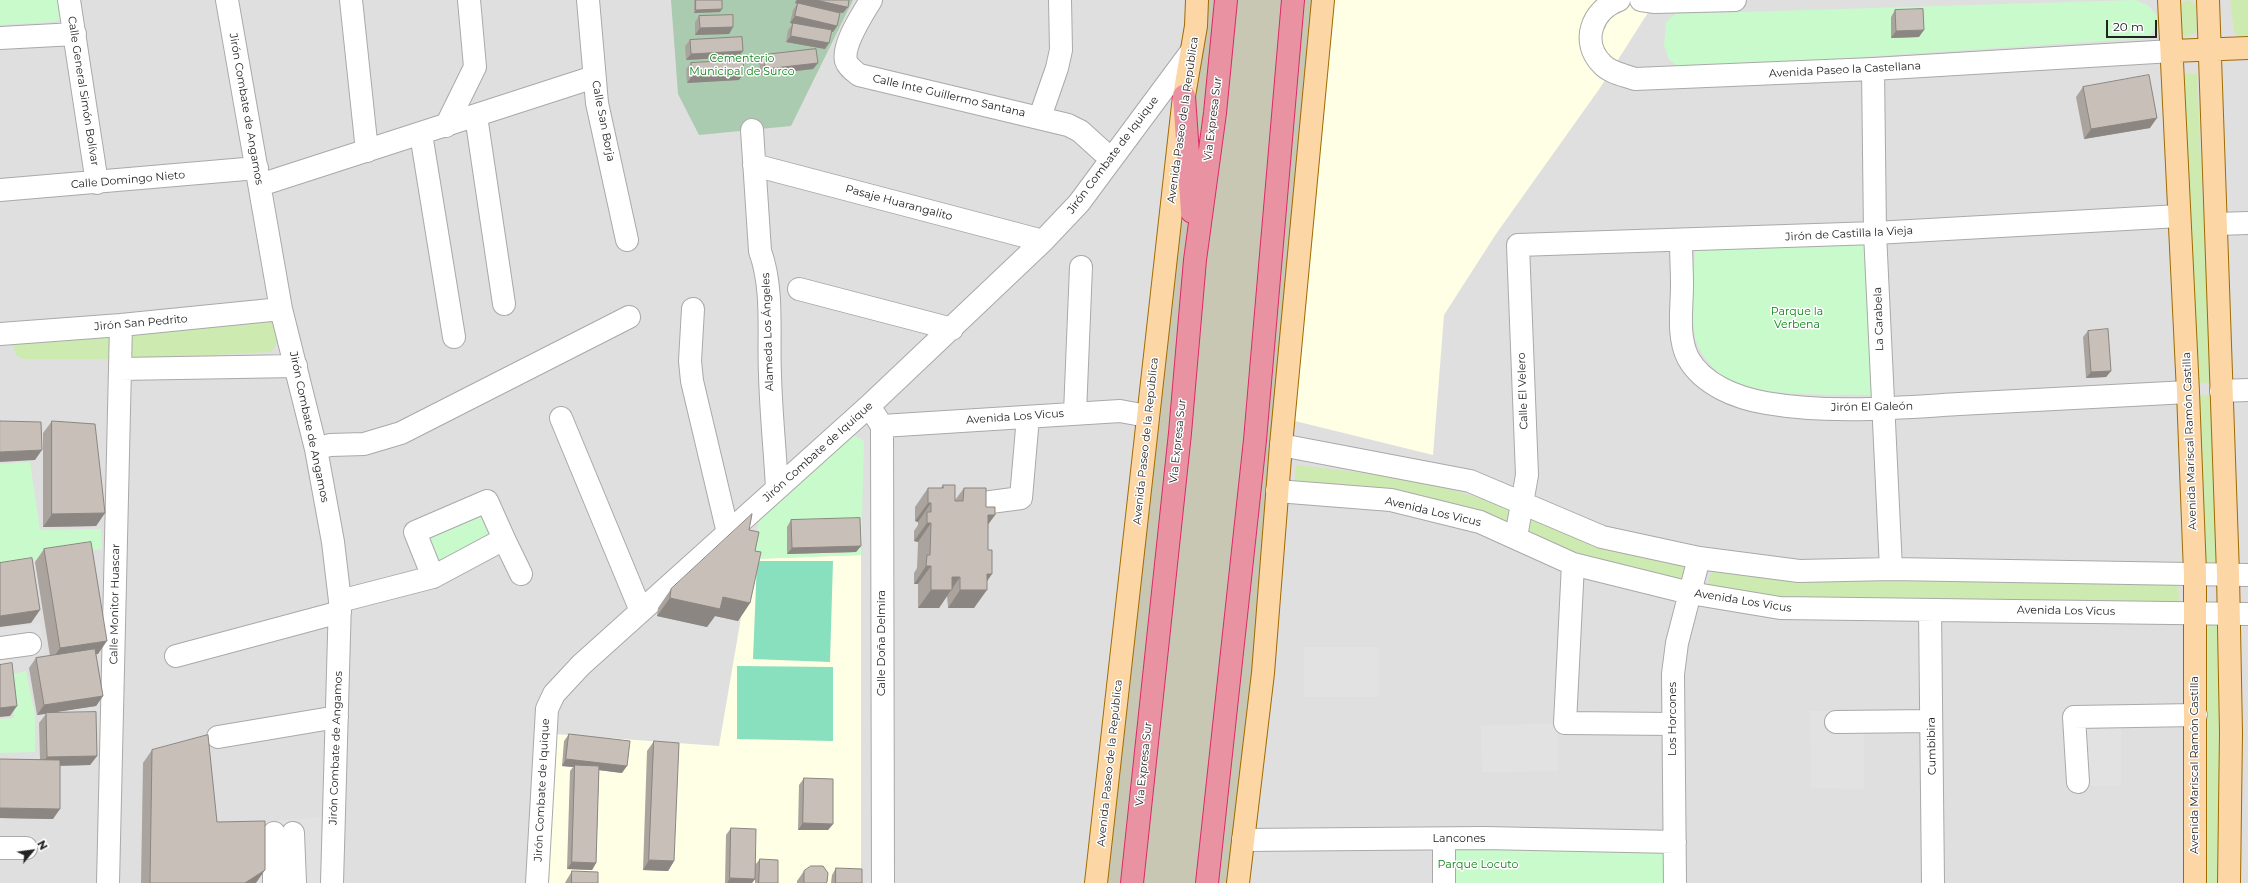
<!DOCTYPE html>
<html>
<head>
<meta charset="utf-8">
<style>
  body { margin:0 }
  #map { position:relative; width:2248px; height:883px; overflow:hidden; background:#f2efe9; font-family:Montserrat,sans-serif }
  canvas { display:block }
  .north { position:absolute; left:12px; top:831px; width:40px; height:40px; -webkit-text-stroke:3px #fff; paint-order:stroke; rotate:61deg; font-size:11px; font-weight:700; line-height:16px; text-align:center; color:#222 }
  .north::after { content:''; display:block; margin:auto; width:14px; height:18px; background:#222; clip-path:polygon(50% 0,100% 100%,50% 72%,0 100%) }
  .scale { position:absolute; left:2106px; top:20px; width:51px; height:18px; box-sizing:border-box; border:2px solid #222; border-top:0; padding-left:5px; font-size:12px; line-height:14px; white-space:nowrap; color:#222; -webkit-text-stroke:3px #fff; paint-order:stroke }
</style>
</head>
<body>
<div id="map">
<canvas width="2248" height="883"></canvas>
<div class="north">N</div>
<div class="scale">20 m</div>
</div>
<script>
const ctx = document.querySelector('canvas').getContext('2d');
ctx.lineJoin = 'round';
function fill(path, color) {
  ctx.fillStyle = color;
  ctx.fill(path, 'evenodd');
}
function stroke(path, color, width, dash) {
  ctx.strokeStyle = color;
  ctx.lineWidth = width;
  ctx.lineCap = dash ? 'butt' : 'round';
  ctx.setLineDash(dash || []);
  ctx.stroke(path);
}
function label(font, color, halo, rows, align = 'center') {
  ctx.font = font + ' Montserrat,sans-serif';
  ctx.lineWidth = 3;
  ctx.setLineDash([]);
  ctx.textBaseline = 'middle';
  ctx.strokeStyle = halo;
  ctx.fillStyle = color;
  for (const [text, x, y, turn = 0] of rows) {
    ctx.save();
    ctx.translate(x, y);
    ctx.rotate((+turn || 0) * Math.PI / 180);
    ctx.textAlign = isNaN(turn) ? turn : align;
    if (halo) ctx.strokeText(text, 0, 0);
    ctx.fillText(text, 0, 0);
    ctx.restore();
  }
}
const residential = new Path2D(`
  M0 0H2248V883H0Z`);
const education = new Path2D(`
  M1334 0H1656L1600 88 1496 234 1444 315 1433 455 1291 420Z
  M861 555V883H549L553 734 719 746 751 559Z`);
const construction = new Path2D(`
  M1203 0H1315L1273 480 1230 883H1104Z`);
const grass = new Path2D(`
  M2189 0 2196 5 2197 30 2195 33 2186 37 2181 31 2180 6 2183 2Z
  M2232 0H2248V39L2241 40 2234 31 2230 2Z
  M2183 74H2197L2211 383 2197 384Z
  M273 321C277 333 281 342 271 352L137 359 131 357 129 332Z
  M109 331 113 357 108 359H23L16 355 13 346 15 339Z
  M2211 395 2219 562 2204 563 2196 396Z
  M1296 465 1373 474 1437 486 1505 505 1511 510 1508 525 1294 488Z
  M1526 511 1690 561 1682 586 1576 560 1521 535Z
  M1713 567 1879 578 2178 582 2179 604 1789 598 1707 586Z
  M2201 619 2223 620 2224 883H2200Z`);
const cemetery = new Path2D(`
  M671 0H853L791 126 699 135 678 94Z`);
const park = new Path2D(`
  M0 0H65L62 19 53 22 0 25Z
  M2136 0 2149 6 2157 16 2155 27 2149 38 1682 69 1669 60 1664 45 1666 22 1675 14Z
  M1868 240 1876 395C1830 394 1778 398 1734 382 1719 376 1704 360 1698 346 1689 326 1694 272 1695 249Z
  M853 435 864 441 861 555 751 559 761 510Z
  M30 462 40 530 101 529 102 549 0 565V464Z
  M481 513 493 533 443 560 436 558 428 539 431 534Z
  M26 671 35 715V752L0 753V719L14 718 10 675Z
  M1452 846 1670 848V883H1452Z`);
const pitch = new Path2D(`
  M757 561H833L830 662 753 659Z
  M737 666 833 667V741L737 739Z`);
const parking = new Path2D(`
  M40 623 45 653 0 660V630Z
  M1304 647H1378V697H1304Z
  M2070 709H2121V786H2071Z
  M1810 711H1864V789L1811 788Z
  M1558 724V771L1482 772 1481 725Z
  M321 817 323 883H256V822Z`);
const minor = new Path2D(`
  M69 0 97 183
  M227 0 281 309 316 449 333 542 340 601 332 883
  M351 0 367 151
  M588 0 597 103 627 240
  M871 0C863 14 842 44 846 61 848 67 854 71 859 75L1068 125 1080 131 1111 159
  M1619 0C1592 10 1580 42 1602 64 1610 73 1624 75 1635 79L1873 69 2172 51
  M1641 0 1655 2 1735 0
  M0 38 75 34
  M1873 69 1875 233 1891 569
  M476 116 504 304
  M1040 117 1057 68 1061 50 1060 0
  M446 126 475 67 469 0
  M752 130 760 251C774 290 768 334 770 375 771 413 775 450 777 488
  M421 134 454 337
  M754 165 1043 241
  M260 185 594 77
  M0 190 257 168
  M2216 224 2248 223
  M1681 241C1681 256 1682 270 1682 285 1682 308 1677 336 1688 358 1703 385 1737 398 1766 403 1829 414 1895 408 1959 404 2036 400 2112 396 2188 392
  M799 289 952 329
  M693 309 690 361 692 381 728 533
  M0 334 121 325 281 309
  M120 369 296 366
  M2221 391 2248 390
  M869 406 882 426 883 883
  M1075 413 1081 267
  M561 418 641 611
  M882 426 1120 411 1147 416
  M1281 445 1470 481 1602 537 1699 558 1799 571 1891 569 2248 575
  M316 449 330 445 364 444 401 433 629 317
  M1277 491 1391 500 1480 522 1573 564 1690 593 1780 608 2248 614
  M983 503 1021 498 1028 417
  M1516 537 1527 475 1518 245 1875 233 2179 216
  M504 539 521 574
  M1573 564 1565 723 1673 724
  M340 601 433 577 504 539 487 501 415 532 433 577
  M1930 610 1933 883
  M0 648 30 644
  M176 656 340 612
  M1836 722 1931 721
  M218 737 337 717
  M2078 782 2074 717 2196 715
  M274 833V883
  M293 833 295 883
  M1243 840 1484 838 1675 842
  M0 848H26
  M108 883 121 325
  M537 883 547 709 554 694 581 665 869 406 1043 241 1079 203 1191 52
  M1444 883V839
  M1675 883 1673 674 1677 643 1699 558`);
const major = new Path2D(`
  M2169 0 2188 392 2195 573V883
  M2208 0 2228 574 2231 733 2229 883
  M2172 51 2248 48
  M1096 883 1184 96 1196 26 1197 0
  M1238 883 1263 673 1281 445 1323 0`);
const highway = new Path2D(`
  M1184 96 1192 212
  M1132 883 1180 433 1195 260 1215 113 1226 0
  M1207 883 1255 440 1293 0`);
const wall = new Path2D(`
  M694 0H722L720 12 694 13Z
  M796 0H849L843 13H840L837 26 833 32H831L825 49 786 42 788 30 793 24 790 23 793 10 797 4 795 3Z
  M1895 10 1919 37 1891 38V17Z
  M699 16 733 27 729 34 695 35V22Z
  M690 40 738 57 686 60 685 46Z
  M764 55 818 63 813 69 761 75 759 62Z
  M691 63 739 80 687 83 686 69Z
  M2083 87 2150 128 2084 139 2076 97Z
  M2088 331 2111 371 2106 377 2086 378 2083 337Z
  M52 421 105 513 96 526 43 527V433Z
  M943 485 955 500 964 488 995 515 988 524 987 582 974 608H948L947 596 939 608H918V584H914V573L917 568 918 542 914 541V531L918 525V522L915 521V507L928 488H941Z
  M791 520 861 546 856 552 787 554V527Z
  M749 530 755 551 750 603 738 621 715 616 707 627 657 616 658 608 671 589Z
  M44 549 98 654H96L103 696 96 706 48 713 97 756 90 765 60 766 53 819 0 818V759H40L39 723 46 714 37 715 29 668 36 658 50 656 35 562Z
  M569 734 622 773 599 770 596 863 592 870 567 869 570 771 573 767 562 766 564 741Z
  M654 741 674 861 668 871 643 870 647 751Z
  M152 750 255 883H141L143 763Z
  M804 778 833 824 828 830H798L799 785Z
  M731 828 755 865 760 859 778 883H755V879L752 883H725L726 835Z
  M836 868 862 883H831L832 875Z
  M572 871 598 883H565L566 881Z
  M804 871 826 883H797V881Z`);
const shadedWall = new Path2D(`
  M797 0H816L848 7 843 13 795 3Z
  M722 9 720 12 694 13 696 10Z
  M795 16 837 26 833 32 790 23Z
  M733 27 729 34 695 35 700 28Z
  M1924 30 1919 37 1891 38 1896 31Z
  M791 36 829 43 825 49 786 42Z
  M743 51 738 57 686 60 691 54Z
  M818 63 813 69 761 75 765 69Z
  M744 73 739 80 687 83 692 76Z
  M2157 118 2150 128 2084 139 2091 129Z
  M2111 371 2106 377 2086 378 2091 372Z
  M42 450 35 460 0 462V452Z
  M928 503H931L918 522 915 521Z
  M105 513 96 526 43 527 52 514Z
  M988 515H995L982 533Z
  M927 523H931L918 542 914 541Z
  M861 546 856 552 787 554 792 548Z
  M926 566H931L918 584H914Z
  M987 574H992L981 590H987L974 608H948L960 590Z
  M952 577H960L939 608H918L931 590Z
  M723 597 750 603 738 621 715 616 707 627 657 616 670 598Z
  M40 610 31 623 0 627V616Z
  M107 641 98 654 51 661 60 648Z
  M103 696 96 706 37 715 44 705Z
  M17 706 10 716 0 717V708Z
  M97 756 90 765 40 766 47 757Z
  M566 759 627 766 622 773 574 767 575 765 573 767 562 766Z
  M0 808 60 809 53 819 0 818Z
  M803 823 833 824 828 830H798Z
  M649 860 674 861 668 871 643 870Z
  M572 862 596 863 592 870 567 869Z
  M265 870 256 883H245Z
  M730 878 755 879 752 883H727Z`);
const building = new Path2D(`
  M696 0H722V9L696 10Z
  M816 0H849L848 7Z
  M798 3 840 13 837 26 795 16Z
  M1923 9 1924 30 1896 31 1895 10Z
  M733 15V27L700 28 699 16Z
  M793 23 832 30 829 43 791 36Z
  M742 37 743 51 691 54 690 40Z
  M816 49 818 63 765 69 764 55Z
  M743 60 744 73 692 76 691 63Z
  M2149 75 2157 118 2091 129 2083 87Z
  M2108 329 2111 371 2091 372 2088 331Z
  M0 421 41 422 42 450 0 452Z
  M52 421 95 424 105 513 52 514Z
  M943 485H955V501H963L964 488H986V507H995V515H988V550H992V574H987V590H960V577H952V590H931V566H926L927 555H930L931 523H927V512H931V503H928V488H943Z
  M752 514 749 530 759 532 755 551 761 552 750 603 723 597 720 609 670 598 671 589Z
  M860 518 861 546 792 548 791 520Z
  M91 542 107 641 60 648 44 549Z
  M32 558 40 610 0 616V563Z
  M95 649 103 696 44 705 36 658Z
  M12 663 17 706 0 708V665Z
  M96 712 97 756 47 757 46 713Z
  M569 734 630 741 627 766 566 759Z
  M208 735 217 822 265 821V870L245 883H150L152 750Z
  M654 741 679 743 674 861 649 860Z
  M0 759 60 760V809L0 808Z
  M575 765 599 766 596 863 572 862Z
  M804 778 833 779V824L803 823Z
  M731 828 756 829 755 879 730 878Z
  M760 859 778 860V883H759Z
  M811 866H823L828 873 827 882 826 883H804V871Z
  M836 868 862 869V883H836Z
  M572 871 598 872V883H572Z`);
const parkNames = [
  ["Cementerio",742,59],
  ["Municipal de Surco",742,72],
  ["Parque la",1797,312],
  ["Verbena",1797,325],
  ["Parque Locuto",1478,865]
];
const streetNames = [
  ["Avenida Paseo la Castellana",1845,70,-3],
  ["Calle General Simón Bolívar",83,91,81],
  ["Calle Inte Guillermo Santana",949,96,13],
  ["Jirón Combate de Angamos",246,109,80],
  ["Via Expresa Sur",1213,119,-83],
  ["Avenida Paseo de la República",1183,120,-82],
  ["Calle San Borja",603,121,79],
  ["Jirón Combate de Iquique",1113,155,-53],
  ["Calle Domingo Nieto",128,180,-5],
  ["Pasaje Huarangalito",899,203,15],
  ["Jirón de Castilla la Vieja",1849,234,-3],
  ["La Carabela",1879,319,-92],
  ["Jirón San Pedrito",141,323,-5],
  ["Alameda Los Ángeles",768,332,-92],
  ["Calle El Velero",1523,391,-92],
  ["Jirón El Galeón",1872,407,-1],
  ["Avenida Los Vicus",1015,417,-4],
  ["Jirón Combate de Angamos",309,427,78],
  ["Avenida Paseo de la República",1146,441,-84],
  ["Via Expresa Sur",1178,441,-84],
  ["Avenida Mariscal Ramón Castilla",2190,441,-92],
  ["Jirón Combate de Iquique",818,452,-42],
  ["Avenida Los Vicus",1433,512,13],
  ["Avenida Los Vicus",1743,601,9],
  ["Calle Monitor Huascar",115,604,-89],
  ["Avenida Los Vicus",2066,611,1],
  ["Calle Doña Delmira",882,643,-90],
  ["Los Horcones",1673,719,-90],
  ["Cumbibira",1932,746,-91],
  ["Jirón Combate de Angamos",336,748,-88],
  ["Avenida Paseo de la República",1110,763,-84],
  ["Via Expresa Sur",1144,764,-84],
  ["Avenida Mariscal Ramón Castilla",2195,765,-90],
  ["Jirón Combate de Iquique",542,790,-87],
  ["Lancones",1459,839]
];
fill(residential, '#e0dfdf');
fill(education, '#ffffe5');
fill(construction, '#c7c7b4');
fill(grass, '#cdebb0');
fill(cemetery, '#aacbaf');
fill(park, '#c8facc');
fill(pitch, '#88e0be');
fill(parking, '#e2e2e2');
stroke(minor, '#a9a9a9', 24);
stroke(major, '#a06b00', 24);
stroke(highway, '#dc2a67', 24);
stroke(minor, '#fff', 22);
stroke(major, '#fcd6a4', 22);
stroke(highway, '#e892a2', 22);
fill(wall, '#aba49e');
fill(shadedWall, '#8b8681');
fill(building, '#c7bfb8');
stroke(building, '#8b8681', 1);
label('11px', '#0c8416', '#fff', parkNames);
label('11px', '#222', '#fff', streetNames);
</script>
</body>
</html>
